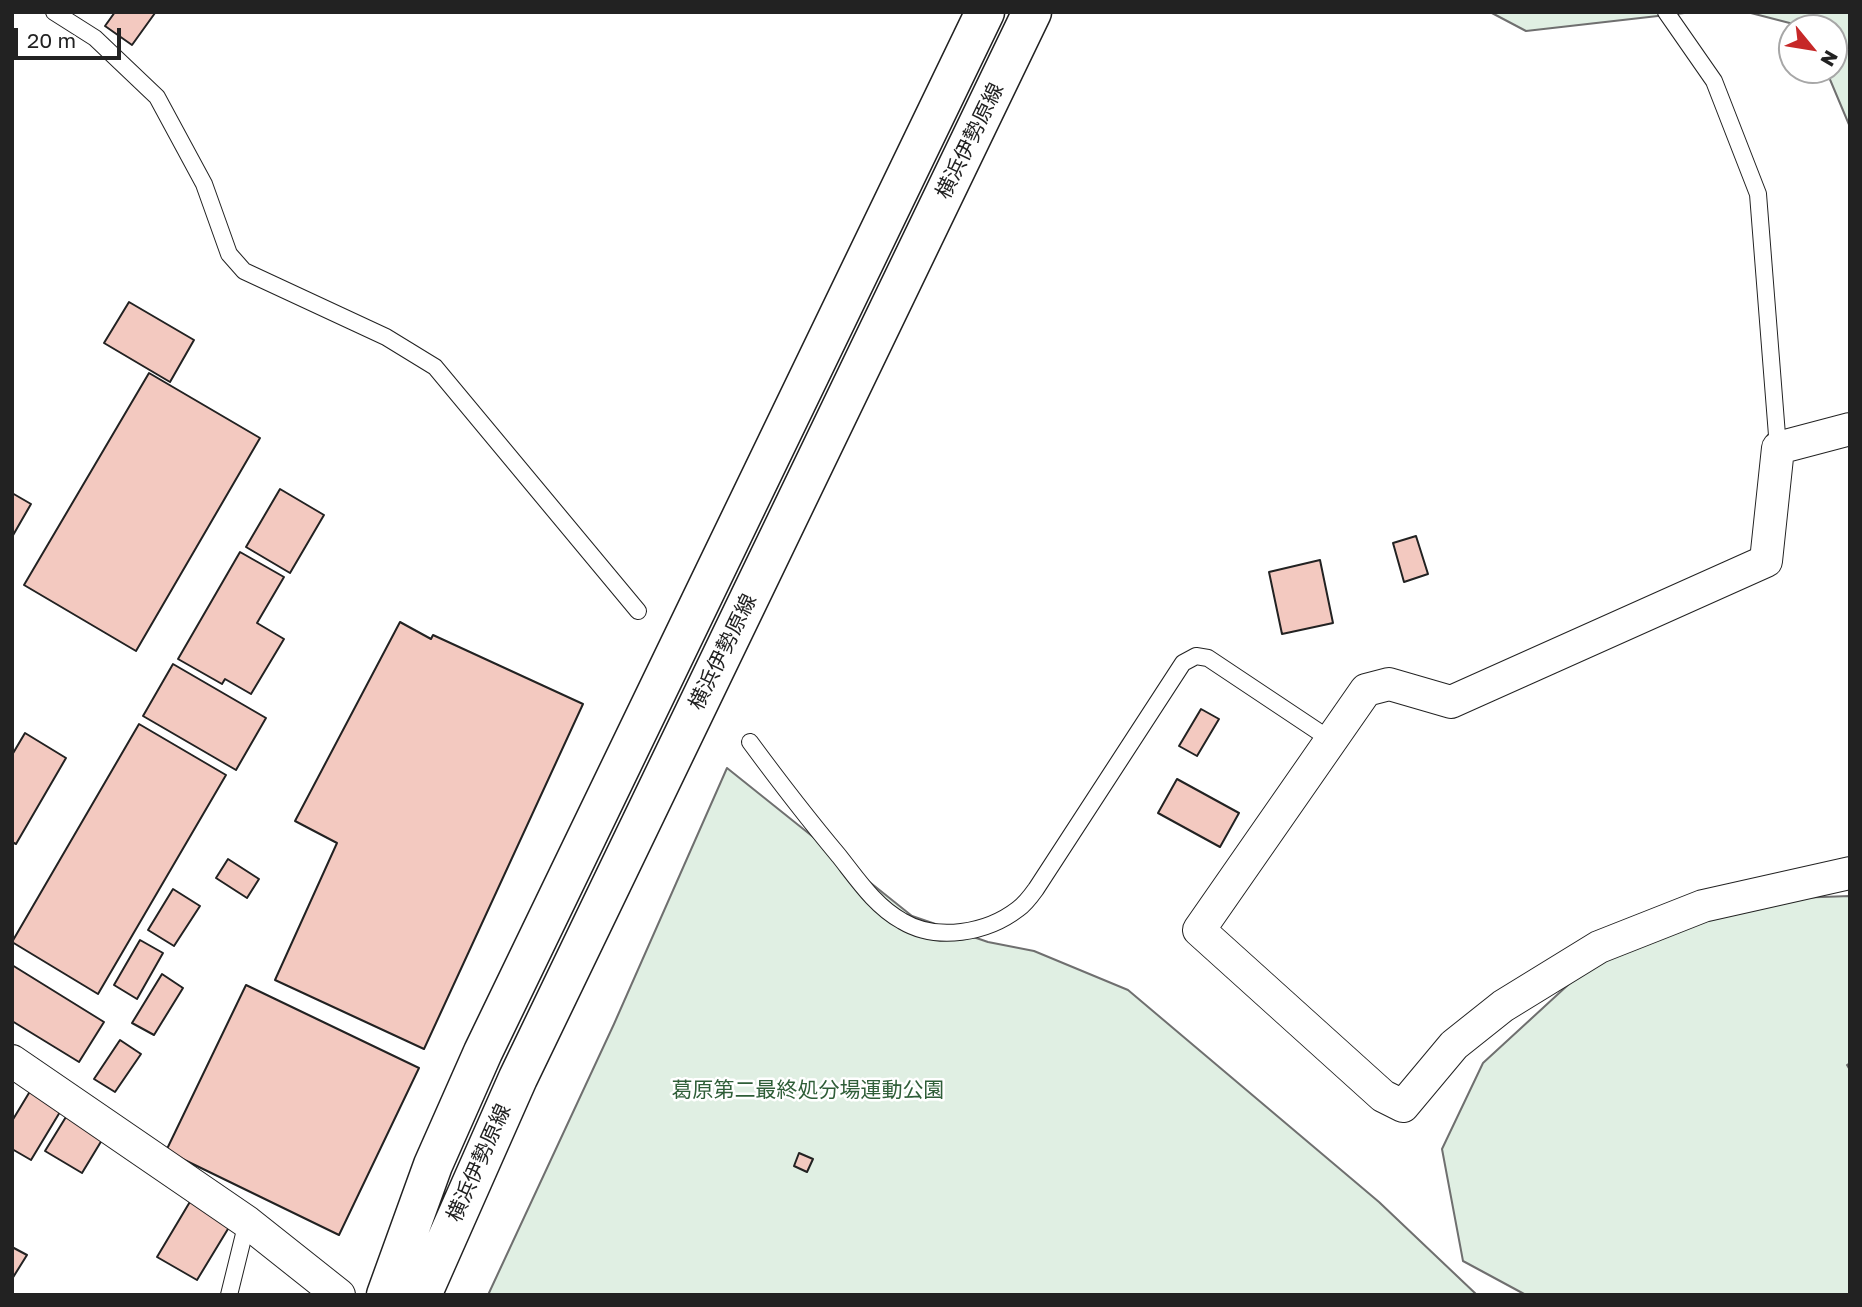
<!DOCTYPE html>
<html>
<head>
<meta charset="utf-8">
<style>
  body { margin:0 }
  #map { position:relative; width:1862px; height:1307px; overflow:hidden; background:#fff; font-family:"Golos Text",sans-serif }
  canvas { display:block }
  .frame { position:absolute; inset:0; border:14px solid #222; pointer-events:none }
  .north { position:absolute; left:1778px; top:14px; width:70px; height:70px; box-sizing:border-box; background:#fff; border:2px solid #a7a7a7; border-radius:50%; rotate:120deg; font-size:19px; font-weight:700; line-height:28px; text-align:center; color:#222 }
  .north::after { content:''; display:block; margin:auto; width:24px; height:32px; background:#c62828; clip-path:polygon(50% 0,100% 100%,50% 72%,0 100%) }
  .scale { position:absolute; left:14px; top:28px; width:107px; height:32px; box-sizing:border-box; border:4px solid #222; border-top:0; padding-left:9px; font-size:21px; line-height:24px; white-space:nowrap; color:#222; -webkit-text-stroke:5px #fff; paint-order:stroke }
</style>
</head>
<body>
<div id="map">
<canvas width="1862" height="1307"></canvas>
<div class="frame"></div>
<div class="north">N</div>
<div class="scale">20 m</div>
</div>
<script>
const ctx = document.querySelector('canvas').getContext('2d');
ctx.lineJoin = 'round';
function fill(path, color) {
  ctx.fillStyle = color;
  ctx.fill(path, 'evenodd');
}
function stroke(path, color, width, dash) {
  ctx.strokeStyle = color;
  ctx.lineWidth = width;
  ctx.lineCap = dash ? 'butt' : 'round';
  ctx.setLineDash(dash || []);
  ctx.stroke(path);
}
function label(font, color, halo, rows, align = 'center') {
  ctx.font = font + ' "Golos Text","Noto Sans JP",sans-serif';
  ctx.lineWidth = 5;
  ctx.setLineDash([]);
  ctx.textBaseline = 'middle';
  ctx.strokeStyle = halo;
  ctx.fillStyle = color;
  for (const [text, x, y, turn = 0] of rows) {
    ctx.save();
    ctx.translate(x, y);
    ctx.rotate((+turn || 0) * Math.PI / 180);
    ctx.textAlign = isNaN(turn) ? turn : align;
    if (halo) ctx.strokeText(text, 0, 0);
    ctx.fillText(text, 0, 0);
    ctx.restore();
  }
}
const green = new Path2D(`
  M1490 12H1693L1526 31Z
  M1747 12H1850V127L1826 70H1834V28H1809Z
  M727 768 912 916 988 942 1034 951 1128 990 1379 1202 1477 1295H488L614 1024Z
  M1850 896V1063L1847 1065 1850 1070V1295H1526L1463 1261 1442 1149 1483 1063 1618 939 1766 899Z`);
const building = new Path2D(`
  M115 12H155V13L132 45 105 26Z
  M129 302 194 340 170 382 104 343Z
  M149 373 260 438 136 651 24 585Z
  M280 489 324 515 290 573 246 547Z
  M12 493 31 504 12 537Z
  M1416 536 1428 574 1404 582 1393 543Z
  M240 552 284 577 257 623 284 639 251 694 225 679 222 684 178 659Z
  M1320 560 1333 623 1282 634 1269 572Z
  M400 622 431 639 433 635 583 704 424 1049 275 980 337 843 295 821Z
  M173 664 266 718 236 770 143 716Z
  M1201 709 1219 719 1197 756 1179 746Z
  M139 724 226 775 98 994 12 942Z
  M25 733 66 758 16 844 12 842V755Z
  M1177 779 1239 813 1220 847 1158 813Z
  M228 859 259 879 247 898 216 878Z
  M173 889 200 906 174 946 148 930Z
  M140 940 163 953 137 999 114 985Z
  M12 965 104 1022 79 1062 12 1021Z
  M162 974 183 988 154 1035 132 1023Z
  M246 985 419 1068 339 1235 166 1151Z
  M120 1040 141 1054 115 1092 94 1079Z
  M32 1088 63 1107 31 1160 12 1149V1121Z
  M69 1112 105 1135 82 1173 45 1151Z
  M799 1153 813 1159 807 1172 794 1166Z
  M194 1195 234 1219 197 1280 157 1257Z
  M12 1247 27 1255 12 1279Z`);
const lane = new Path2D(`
  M54 12 95 38 157 97 204 184 229 254 244 271 386 337 435 367 638 611
  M1666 12 1714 81 1758 194 1778 448
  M750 742C778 780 808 819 839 856 858 880 875 906 902 921 937 942 987 933 1018 909 1025 904 1031 896 1036 889L1183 663 1196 656 1208 658 1331 740
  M229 1295 247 1222`);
const street = new Path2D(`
  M1850 429 1778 448 1766 561 1451 702 1389 684 1366 690 1199 930 1383 1096 1403 1106 1454 1045 1503 1006 1599 947 1703 906 1850 873
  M12 1061 247 1222 339 1295`);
const primary = new Path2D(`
  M386 1295 433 1165 483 1052 985 12
  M422 1295 518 1078 1032 12`);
const streetNames = [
  ["横浜伊勢原線",970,141,-64],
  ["横浜伊勢原線",723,652,-64],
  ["横浜伊勢原線",479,1163,-66]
];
const parkNames = [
  ["葛原第二最終処分場運動公園",808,1090]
];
fill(green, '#e0efe3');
stroke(green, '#6f6f6f', 2);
fill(building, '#f3c9c0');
stroke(building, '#222', 2);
stroke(lane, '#222', 18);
stroke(street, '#222', 34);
stroke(primary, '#222', 41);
stroke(lane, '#fff', 16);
stroke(street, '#fff', 32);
stroke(primary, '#fff', 38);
label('21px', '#222', '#fff', streetNames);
label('21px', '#2f5e38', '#fff', parkNames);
</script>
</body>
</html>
